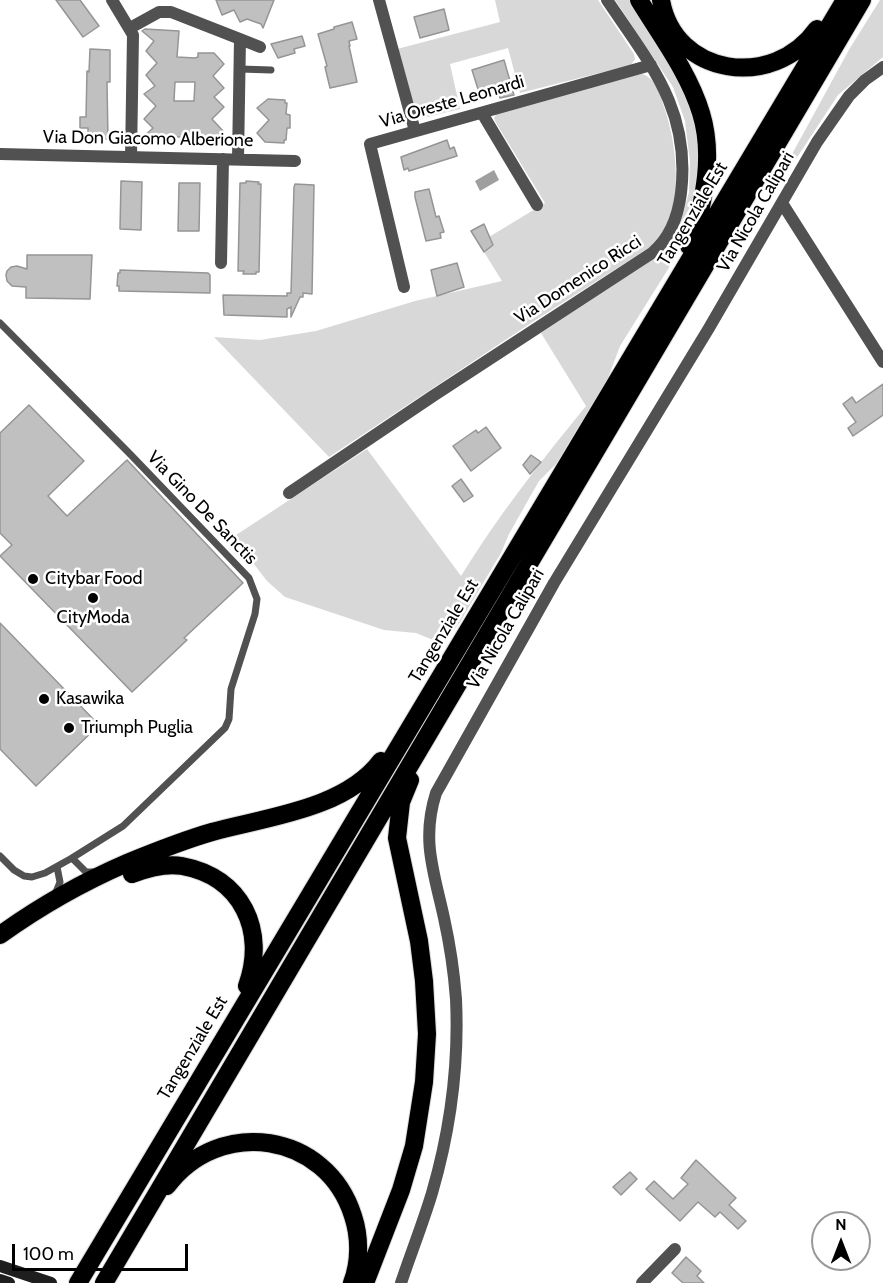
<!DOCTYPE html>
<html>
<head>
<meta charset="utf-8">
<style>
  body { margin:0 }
  #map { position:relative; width:883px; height:1283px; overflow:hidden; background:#fff; font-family:Cabin,sans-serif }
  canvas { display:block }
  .north { position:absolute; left:811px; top:1211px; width:60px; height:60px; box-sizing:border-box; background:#fff; border:2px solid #999; border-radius:50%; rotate:0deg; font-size:16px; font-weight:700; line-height:24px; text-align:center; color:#000 }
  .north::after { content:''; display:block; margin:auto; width:21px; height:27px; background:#000; clip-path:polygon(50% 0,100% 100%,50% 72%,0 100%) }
  .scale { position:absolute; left:12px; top:1244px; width:176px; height:27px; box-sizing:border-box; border:3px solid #000; border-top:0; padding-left:8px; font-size:18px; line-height:21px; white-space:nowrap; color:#000; -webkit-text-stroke:4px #fff; paint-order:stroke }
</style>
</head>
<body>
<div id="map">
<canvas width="883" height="1283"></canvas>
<div class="north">N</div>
<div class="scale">100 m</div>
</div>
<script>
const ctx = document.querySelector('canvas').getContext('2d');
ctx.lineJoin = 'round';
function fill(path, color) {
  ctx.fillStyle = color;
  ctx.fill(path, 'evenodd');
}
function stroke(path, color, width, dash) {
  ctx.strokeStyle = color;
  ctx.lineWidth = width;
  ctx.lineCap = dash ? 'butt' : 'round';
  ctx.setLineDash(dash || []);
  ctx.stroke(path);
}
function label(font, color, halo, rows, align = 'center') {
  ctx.font = font + ' Cabin,sans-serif';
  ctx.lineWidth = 5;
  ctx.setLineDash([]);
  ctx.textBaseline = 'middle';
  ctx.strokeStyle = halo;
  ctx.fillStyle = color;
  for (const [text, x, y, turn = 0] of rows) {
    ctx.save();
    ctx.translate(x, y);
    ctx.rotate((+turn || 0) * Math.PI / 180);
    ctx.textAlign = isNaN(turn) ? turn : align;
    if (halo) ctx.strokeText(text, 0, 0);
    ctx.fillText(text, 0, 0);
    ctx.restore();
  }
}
const green = new Path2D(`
  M495 0H598L634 54 635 59 631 65 520 93 508 48 450 64 460 109 423 118 417 116 397 49 500 22Z
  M615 0H631L684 89 697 121 701 188 685 242 620 346 608 378 556 464 539 481 509 534 501 553 460 622 443 644 416 633 384 630 285 597 267 581 233 537 367 449 461 576C498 516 541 461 586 406L541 333 646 264 666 247 683 214 689 192 690 162 685 121 673 87Z
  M880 0H883V57L838 95 796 159 791 156 850 48Z
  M643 74C655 79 659 91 663 104 677 142 686 211 655 244L534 321 329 457 214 337 260 340 316 331 415 301 502 281 484 252 493 245 489 237 545 203 496 123 494 118 497 113 633 75Z`);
const water = new Path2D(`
  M494 170 499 180 480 191 475 181Z`);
const building = new Path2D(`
  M56 0H80L99 26 83 37Z
  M216 0H274L263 28 261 24 247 19 240 22 234 10 222 15Z
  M444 9 449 30 420 38 414 17Z
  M352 22 357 39 349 41 350 46H349L357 82 330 88 325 67 327 66 318 34 334 29V27Z
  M145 29 179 31 177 57 195 58 198 57V53H214L224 64 213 76 224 88 214 97 224 107 212 119 223 131 214 140 196 139V137H176V140L141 139 153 128 144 119 156 106 144 94 155 86 146 75 157 63 146 51 154 41 142 31ZM175 82H195L194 101H174Z
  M302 36 305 46 294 49 295 53 278 58 271 44Z
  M90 49 110 50V82H107L108 139H88V128H80V117H86L87 71 89 72Z
  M504 60 514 95 500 98 496 86 478 89 472 70Z
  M268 99 285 100V103H287L286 114 290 115V128H287L286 140H284V143L265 142 257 133 269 120 257 108Z
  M447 140 450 149 454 147 457 156 409 171 408 168 404 170 401 157Z
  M121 181 142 182 141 230 120 229Z
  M246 181 259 182 258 184H261L259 272H256V274H243L244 271H238L240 183H246Z
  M179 183H200L199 231H178Z
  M295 184 314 185 312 294 303 293V297H300L291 317V307L287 309V317L224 315 223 295 287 296V293H291L294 187Z
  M429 189 436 217 439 216 444 232 440 233 441 238 426 241 415 197V192Z
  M484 224 493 245 484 252 471 231Z
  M27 255H92L90 299 26 298V287L12 286 7 281 6 275 7 271 11 267 17 266 27 269Z
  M457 263 464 287 437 296 431 270Z
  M120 270 208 273 210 275V293L119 291V286H117L118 273H120Z
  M883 384V415L853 436 848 428 856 422 843 404 852 397 856 403Z
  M29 405 84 461 48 496 67 516 127 460 243 583 184 638 187 640 132 692 0 556 12 545 0 533V433Z
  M486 427 501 448 471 471 453 446 476 430 478 433Z
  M531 455 541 462 530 474 523 465Z
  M461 479 473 496 464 502 452 486Z
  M0 623 99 725 36 786 0 749Z
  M696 1160 736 1198 729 1205 746 1221 738 1229 720 1212 715 1217 698 1202 680 1221 646 1189 654 1181 673 1199 688 1184 681 1178Z
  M630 1172 637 1179 621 1195 613 1187Z
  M686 1257 701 1271 697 1276 704 1283H683L672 1273Z`);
const lane = new Path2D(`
  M240 69 271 70
  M0 323 131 455 249 578 257 599 255 614 231 689 229 719 225 728 123 826 72 858 45 873 32 877 24 876 14 870 0 856
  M72 858 86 872H93
  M56 892 60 882 57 867`);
const street = new Path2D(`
  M112 0 133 35 131 157
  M379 0 415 131
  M130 28 159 12H171L240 39 238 159
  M240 39 260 47
  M482 113 537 205
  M0 154 295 161
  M782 203 883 362
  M221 263 223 159
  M404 287 370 144 651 65
  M289 493 433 396 652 253C670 238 678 217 681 193 691 110 650 64 607 0
  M401 1283C411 1253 423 1223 432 1193 450 1131 459 1063 456 999 454 972 450 945 444 918 434 872 421 840 436 793L554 583 709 328 817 142 849 96 865 80 883 67
  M642 1283 675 1249`);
const secondary = new Path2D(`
  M0 1266 51 1283
  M0 1280 9 1283`);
const highway = new Path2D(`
  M639 0C661 36 689 73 701 113 714 155 704 198 693 240L689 246
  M661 0C674 76 773 91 817 29
  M132 874C148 868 165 863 182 866 242 877 267 931 247 986
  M0 935C39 907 83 882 127 863 154 852 184 840 212 832 267 817 345 809 381 761
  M167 1186C219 1116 327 1132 353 1216 360 1237 360 1262 352 1283
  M78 1283 845 0
  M104 1283 862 0
  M365 1283 401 1190 414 1146 424 1082 427 1034 424 981 419 941 397 838 401 802 410 780`);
const markers = [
  [33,579,6,"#000"],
  [93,598,6,"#000"],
  [44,699,6,"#000"],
  [69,728,6,"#000"]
];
const streetNames = [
  ["Via Oreste Leonardi",452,102,-16],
  ["Via Don Giacomo Alberione",148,139,1],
  ["Via Nicola Calipari",756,212,-60],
  ["Tangenziale Est",693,214,-59],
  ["Via Domenico Ricci",578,280,-33],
  ["Via Gino De Sanctis",202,508,46],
  ["Via Nicola Calipari",506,629,-60],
  ["Tangenziale Est",444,631,-59],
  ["Tangenziale Est",193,1048,-59]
];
const poiNames = [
  ["Citybar Food",45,579],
  ["CityModa",93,618,"center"],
  ["Kasawika",56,699],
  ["Triumph Puglia",81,728]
];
fill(green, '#d8d8d8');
fill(water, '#9f9f9f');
fill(building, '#c0c0c0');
stroke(building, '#959595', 1.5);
stroke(highway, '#dbdbdb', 20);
stroke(lane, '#515151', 7);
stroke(street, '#515151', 12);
stroke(secondary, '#1e1e1e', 12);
stroke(highway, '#000', 18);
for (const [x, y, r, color] of markers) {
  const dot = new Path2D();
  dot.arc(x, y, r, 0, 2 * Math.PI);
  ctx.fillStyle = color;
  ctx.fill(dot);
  stroke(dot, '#fff', 2);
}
label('18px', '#000', '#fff', streetNames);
label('18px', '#000', '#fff', poiNames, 'left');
</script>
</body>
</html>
